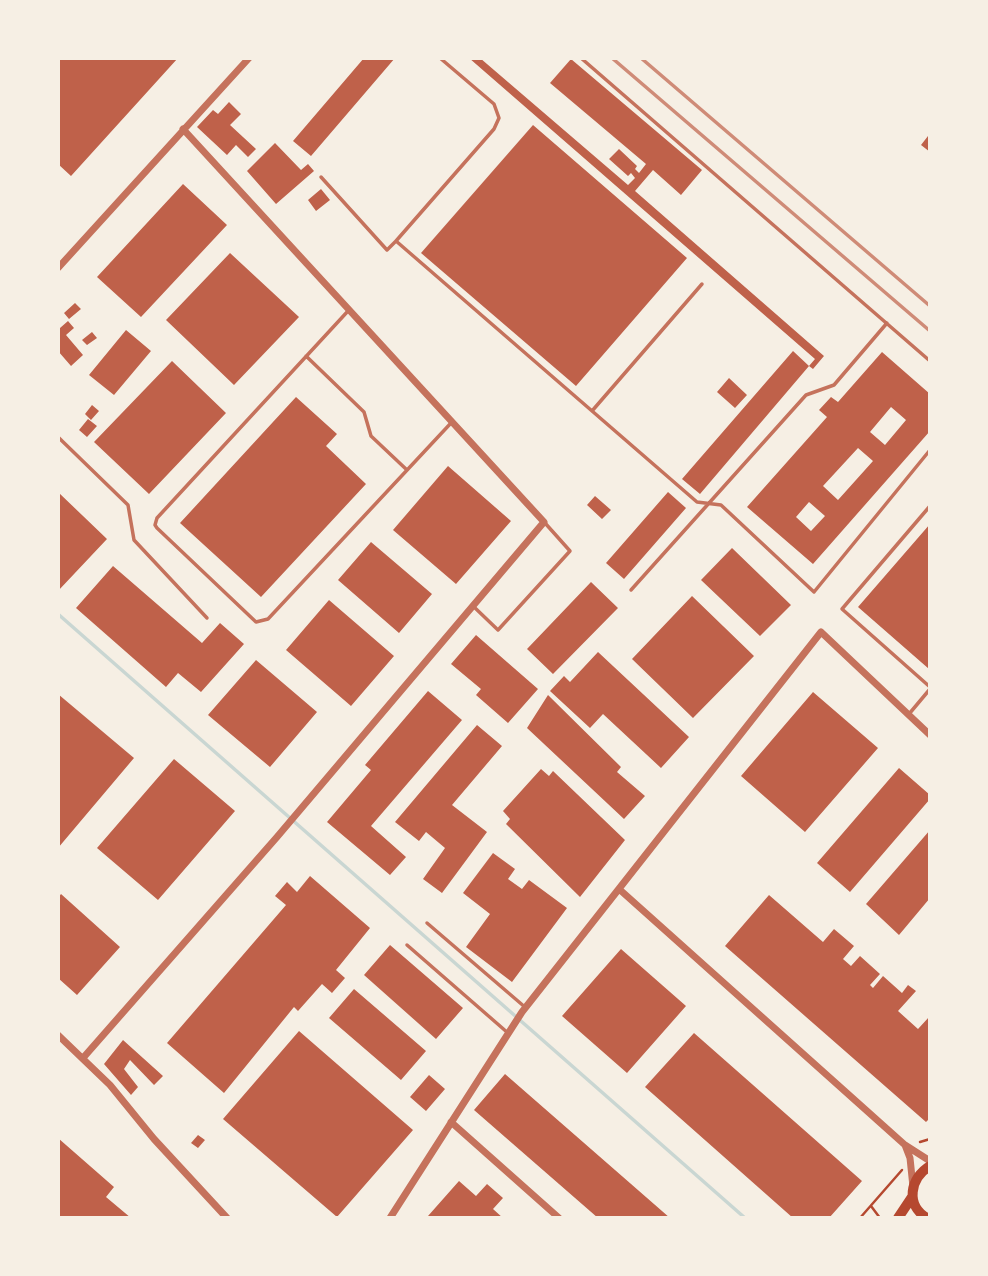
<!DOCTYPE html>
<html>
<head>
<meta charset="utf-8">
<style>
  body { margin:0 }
  #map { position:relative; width:988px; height:1276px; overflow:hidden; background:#f6efe4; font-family:"PT Sans Narrow",sans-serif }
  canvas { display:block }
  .frame { position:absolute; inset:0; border:60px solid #f6efe4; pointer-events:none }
</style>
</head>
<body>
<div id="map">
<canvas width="988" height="1276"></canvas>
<div class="frame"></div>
</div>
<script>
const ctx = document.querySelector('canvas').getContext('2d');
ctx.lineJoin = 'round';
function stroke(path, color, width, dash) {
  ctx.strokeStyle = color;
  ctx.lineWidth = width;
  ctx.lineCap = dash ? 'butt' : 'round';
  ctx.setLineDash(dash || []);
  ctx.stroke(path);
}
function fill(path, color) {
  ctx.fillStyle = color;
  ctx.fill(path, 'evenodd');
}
const stream = new Path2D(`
  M58 614 745 1218`);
const building = new Path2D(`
  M58 58H178L71 176 58 164Z
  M364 58H395L311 156 293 141Z
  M469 58H480L628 185 635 178 631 173 628 176 609 159 619 149 637 166 635 169 639 173 646 164 550 83 571 59 702 170 681 195 653 170 635 191 824 356 813 369 809 366 815 359Z
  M229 102 241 114 230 125 256 149 248 157 236 145 227 155 197 127 213 110 218 114Z
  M533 125 687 258 576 386 421 253Z
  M928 136 930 138V152L921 145Z
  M275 143 301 170 308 164 314 171 276 204 247 171Z
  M183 184 227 225 141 317 97 277Z
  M321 189 330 200 316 211 308 200Z
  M230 253 299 317 234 385 166 320Z
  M75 303 81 309 69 319 64 313Z
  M68 321 74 328 66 335 83 355 71 366 58 351V325L60 328Z
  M126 330 151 351 114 395 89 375Z
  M92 332 97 338 87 345 82 340Z
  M793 351 809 366 700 494 682 479Z
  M882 352 930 394V431L813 564 747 507 827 417 819 410 831 397 838 402ZM891 407 906 420 885 445 870 432ZM858 448 873 461 838 500 823 486ZM809 502 825 516 811 531 796 517Z
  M172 361 226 413 149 494 94 442Z
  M729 378 747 395 735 408 717 392Z
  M296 397 337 434 326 446 366 484 261 597 180 523Z
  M92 405 99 411 91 420 85 414Z
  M88 419 97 426 87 437 79 430Z
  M448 466 511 521 456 584 393 530Z
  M58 492 107 539 58 591Z
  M668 492 686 508 624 579 606 563Z
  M595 496 611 510 602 519 587 505Z
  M930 524V667L929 669 858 607Z
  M371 542 432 594 399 633 338 580Z
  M732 548 791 605 760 636 701 580Z
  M113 566 202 643 220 623 244 644 201 692 178 673 166 687 76 608Z
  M591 582 618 608 553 674 527 649Z
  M692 596 754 656 693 718 632 659Z
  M329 600 394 656 351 706 286 650Z
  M476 635 538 689 508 723 476 695 481 689 451 664Z
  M598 652 689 737 661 768 603 714 590 728 550 691 564 676 570 682Z
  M256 660 317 712 270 767 208 715Z
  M428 691 462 720 371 826 406 857 390 875 327 822 371 770 365 765Z
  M813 692 878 748 805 832 741 776Z
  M58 694 134 758 58 848Z
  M548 695 621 767 617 772 645 796 624 819 527 728Z
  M477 725 502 746 452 805 487 832 442 893 423 879 445 848 426 832 419 841 395 822Z
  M174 759 235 811 158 900 97 848Z
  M899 768 930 795V799L850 892 817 863Z
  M541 769 549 776 553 771 625 840 580 897 506 824 510 819 503 811Z
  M930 830V898L899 935 866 904Z
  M493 853 515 869 508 879 522 889 529 880 567 908 512 982 466 947 490 914 463 893Z
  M310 876 370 928 336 970 345 978 332 993 322 984 298 1011 294 1007 224 1093 167 1043 286 905 275 896 287 882 297 892Z
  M61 894 120 947 77 995 58 978V898Z
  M769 895 823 942 834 929 854 946 843 959 851 966 860 956 880 974 870 985 873 988 883 976 902 993 908 985 916 991 898 1011 918 1029 929 1017 930 1018V1118L926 1122 725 946Z
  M390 945 463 1008 436 1039 364 975Z
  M621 949 686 1006 627 1073 562 1016Z
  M354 989 426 1051 401 1080 329 1018Z
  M299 1031 413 1130 337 1217 223 1119Z
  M694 1033 862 1181 829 1218H793L645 1087Z
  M123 1040 163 1076 154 1085 130 1060 124 1069 138 1087 131 1095 104 1064Z
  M505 1074 670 1218H598L474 1110Z
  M429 1075 445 1089 426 1111 410 1097Z
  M198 1135 205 1140 198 1148 191 1143Z
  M58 1138 114 1187 106 1197 131 1218H58Z
  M459 1181 476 1196 487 1184 503 1198 493 1209 503 1218H431L428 1216Z`);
const path = new Path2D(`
  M920 1142 930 1139
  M871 1206 880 1218
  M860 1218 902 1170`);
const service = new Path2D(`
  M581 58 930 361
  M321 177 387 250 396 241 494 129 499 118 494 104 440 58
  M396 241 697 502 721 505 814 592 930 450
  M348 311 157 518 155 525 157 528 256 622 268 619 451 423
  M306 356 364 412 371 436 407 470
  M592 411 702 284
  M58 437 128 505 134 540 207 618
  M930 506 842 609 930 687
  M631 590 806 395 834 385 887 323
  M473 606 498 630 570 551 545 523
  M909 714 930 689
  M427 923 526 1008
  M407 945 508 1033`);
const minor = new Path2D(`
  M58 268 249 58
  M619 889 905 1145 930 1161
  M58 1035 110 1085 154 1139 227 1218
  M83 1058 277 837 544 522 183 129
  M451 1122 559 1218
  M905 1145 910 1158 913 1187
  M390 1218 522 1012 821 632 930 735`);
const secondary = new Path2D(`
  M898 1218 912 1197
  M927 1218C905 1205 910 1178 930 1166`);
const rail = new Path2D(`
  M612 58 930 331
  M641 58 930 306`);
stroke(stream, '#c9d6d2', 3.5);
fill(building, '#bf614a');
stroke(path, '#b5482f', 2.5);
stroke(service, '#c5725c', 3.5);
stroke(minor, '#c5725c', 7);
stroke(secondary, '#b5482f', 10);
stroke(rail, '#cf8b77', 3.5);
</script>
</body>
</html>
